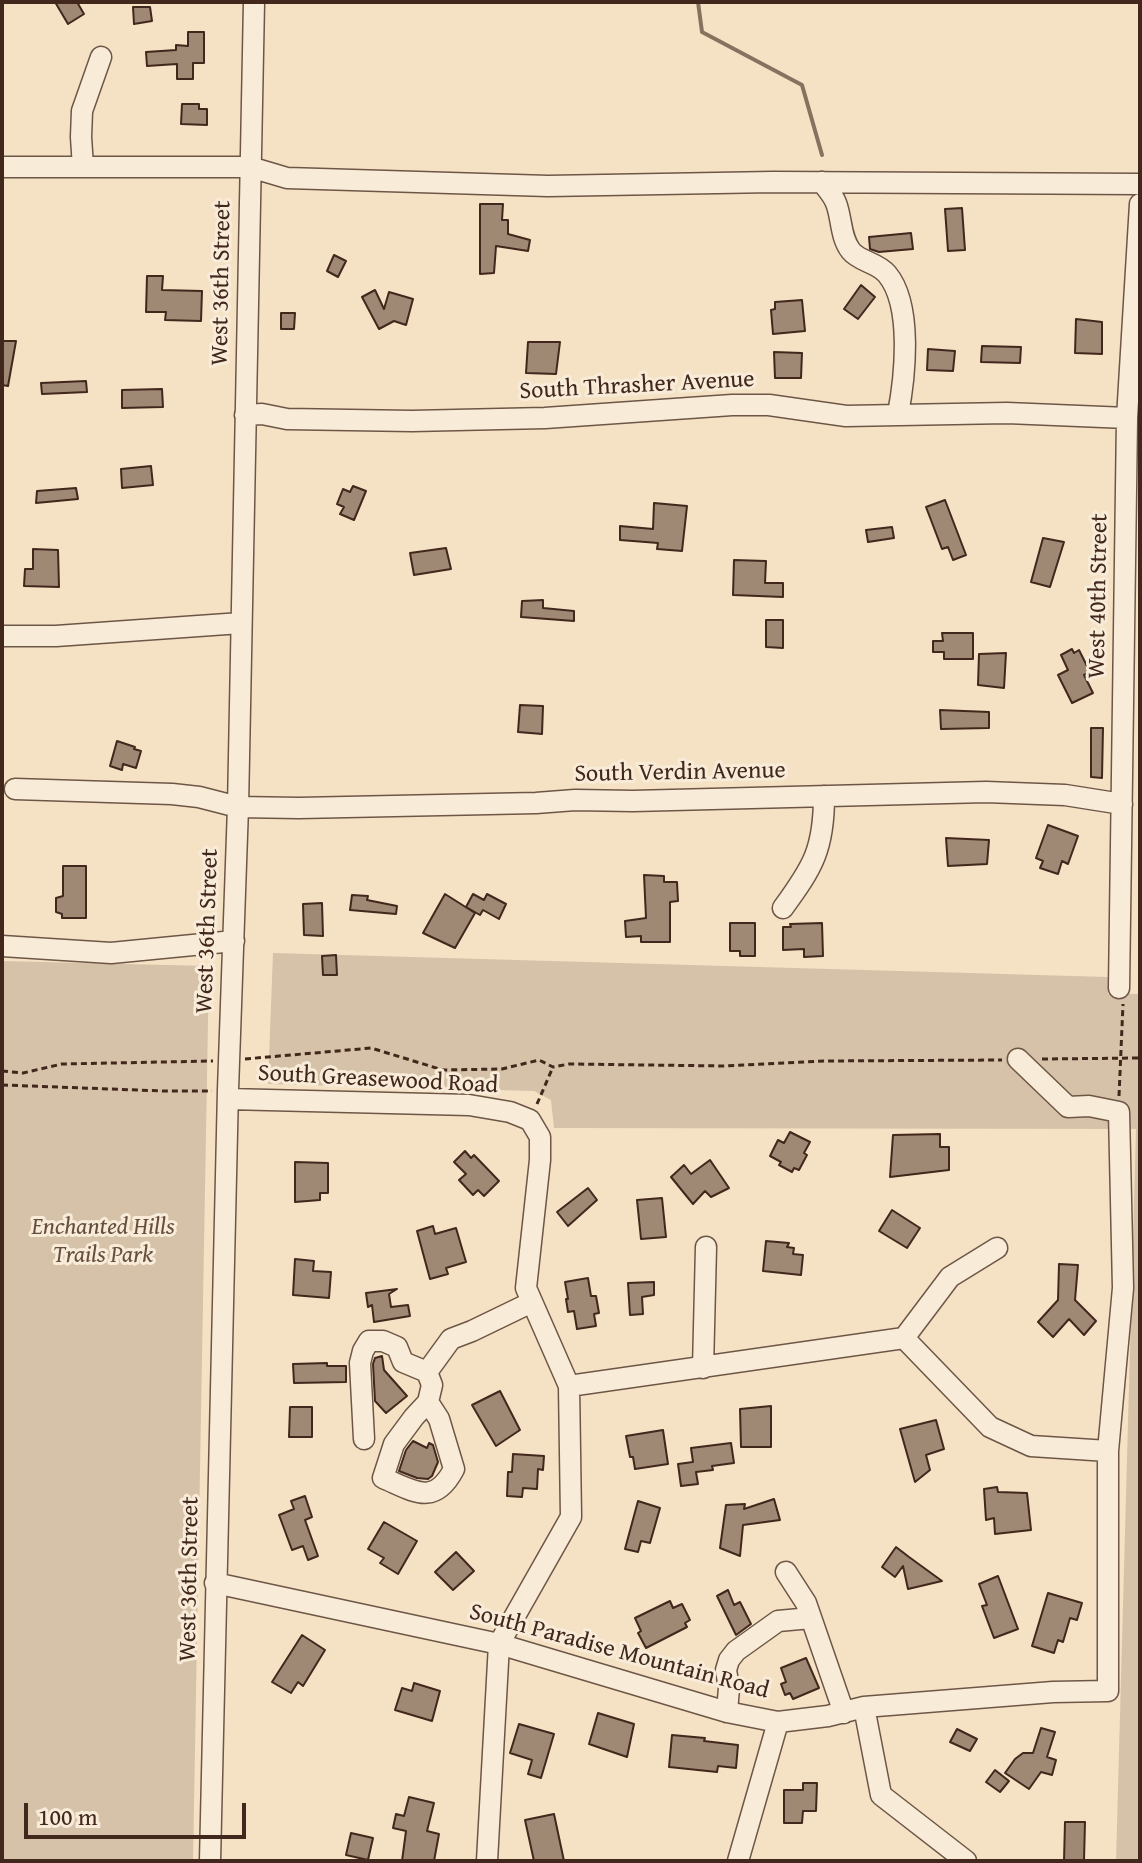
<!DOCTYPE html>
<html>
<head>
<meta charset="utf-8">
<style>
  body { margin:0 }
  #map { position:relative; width:1142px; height:1863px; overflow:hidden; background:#f5e2c5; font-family:"Gentium Book Plus",serif }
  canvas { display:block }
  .frame { position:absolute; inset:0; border:4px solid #41271c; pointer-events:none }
  .scale { position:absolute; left:24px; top:1803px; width:222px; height:36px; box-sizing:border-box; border:4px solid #41271c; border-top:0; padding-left:10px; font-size:24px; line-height:28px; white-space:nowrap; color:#41271c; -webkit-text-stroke:6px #f8ecd9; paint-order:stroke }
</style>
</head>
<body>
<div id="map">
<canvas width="1142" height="1863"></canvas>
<div class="frame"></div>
<div class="scale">100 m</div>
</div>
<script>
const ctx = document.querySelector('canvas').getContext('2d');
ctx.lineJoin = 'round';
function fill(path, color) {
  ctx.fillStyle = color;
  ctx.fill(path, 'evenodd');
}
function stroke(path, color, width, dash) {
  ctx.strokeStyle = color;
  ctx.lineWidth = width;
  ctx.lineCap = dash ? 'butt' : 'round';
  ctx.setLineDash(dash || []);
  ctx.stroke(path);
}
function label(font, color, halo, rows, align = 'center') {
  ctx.font = font + ' "Gentium Book Plus",serif';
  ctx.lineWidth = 6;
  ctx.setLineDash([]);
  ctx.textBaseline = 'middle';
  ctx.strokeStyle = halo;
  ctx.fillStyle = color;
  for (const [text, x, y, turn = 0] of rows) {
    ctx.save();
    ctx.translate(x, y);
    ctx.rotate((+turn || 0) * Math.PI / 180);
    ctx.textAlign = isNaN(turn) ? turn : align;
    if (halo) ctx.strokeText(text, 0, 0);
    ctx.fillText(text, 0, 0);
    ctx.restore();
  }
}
const green = new Path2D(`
  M273 953 1108 977V994H1140V1861H1116L1136 1129 554 1128 551 1100 534 1091 268 1084Z
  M2 961 209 966 193 1861H2Z`);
const stream = new Path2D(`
  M698 2 702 32 802 85 822 155`);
const building = new Path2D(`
  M55 2H77L84 14 68 24Z
  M133 7H150L152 21 134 24Z
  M188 32H204V63H193V79H177V64L147 66 146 52 176 50V45L188 46Z
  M182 104H199V109H207V125L181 124Z
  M480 204H503L502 220H508V234L530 240 528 251 496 246 494 273 480 274Z
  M962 208 965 250 948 251 945 209Z
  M911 233 913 249 879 252 870 249 869 237Z
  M334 255 346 261 338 277 327 271Z
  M147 276H163L162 290 202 291 201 321 165 320 166 312H146Z
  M861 285 875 297 858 319 844 309Z
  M375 290 384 309 389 292 413 299 406 325 394 321 379 329 362 297Z
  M802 300 805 331 773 334 771 310 775 309V302Z
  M281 313H295L294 329H281Z
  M1076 319 1102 322V354L1075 353Z
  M3 341H16L8 386 2 385Z
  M528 342H560L556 374 526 373Z
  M982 346 1021 347 1020 363 981 362Z
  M928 349 955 351 953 371 927 370Z
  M774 352 802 353 801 378H775Z
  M86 381 87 392 42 394 41 383Z
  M162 389 163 407 122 408V390Z
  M151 466 153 485 122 488 121 469Z
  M353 486 366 491 354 520 340 514 344 507 337 504 343 489 350 492Z
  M76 488 78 499 36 503 37 491Z
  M945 500 966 555 953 560 948 547 942 549 926 507Z
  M654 503 687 506 682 551 657 549 658 543 620 540V526L653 529Z
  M892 527 894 538 868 542 866 530Z
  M1043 538 1064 542 1050 587 1031 582Z
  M446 548 451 569 414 575 410 553Z
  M33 549 58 550 59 587 24 586 25 569H33Z
  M734 560 766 561 765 583H783V597L733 595Z
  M543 600V608L574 611V621L521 617 522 601Z
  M766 620H783V648L766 647Z
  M942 633H973V659H944V652H933V641H943Z
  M1072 649 1074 653 1079 650 1090 672 1084 675 1093 693 1072 703 1058 675 1068 670 1061 655Z
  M1006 653 1004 688 978 685 979 654Z
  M520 705 543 706 542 734 518 732Z
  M940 710 989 712V728L941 729Z
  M1091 728H1103L1102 778 1091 777Z
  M117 741 135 747 134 749 141 751 136 768 123 764 122 770 110 766Z
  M1048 825 1078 836 1068 864 1062 861 1058 874 1040 868 1043 861 1036 858Z
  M946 838 989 840 987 864 948 866Z
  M63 866H86V918H62V914L56 912V898L63 896Z
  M644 875 664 876V882H677L678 901 670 902V942H641V936L626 937 625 921 646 918Z
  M445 894 475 913 455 948 423 933Z
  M473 894 484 900 487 894 506 904 499 919 483 910 480 915 466 907Z
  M352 895 368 896 367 900 397 906 396 914 350 910Z
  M322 903 323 936 304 935 303 904Z
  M730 923H755V956H740V951H730Z
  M822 923 823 956 804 957V949L783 950V927H791L790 924Z
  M336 955 337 975H323L322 956Z
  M790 1132 810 1142 804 1153 807 1155 799 1170 794 1168 792 1172 779 1165 781 1162 770 1156 778 1140 784 1143Z
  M940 1134V1147H949V1170L890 1177 893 1135Z
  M465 1151 471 1158 474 1155 499 1181 484 1196 478 1190 473 1195 459 1180 466 1174 454 1162Z
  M710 1160 729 1188 711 1197 705 1191 693 1204 671 1177 684 1165 691 1174Z
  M295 1162 328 1163V1193H320V1200L295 1202Z
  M588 1188 597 1200 568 1226 557 1212Z
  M662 1198 666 1237 641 1239 637 1200Z
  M892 1210 920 1228 907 1248 879 1231Z
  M433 1226 435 1234 456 1228 466 1262 446 1268 448 1274 430 1279 417 1231Z
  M766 1241 789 1243 787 1247 794 1248 793 1254 803 1255 801 1275 763 1271Z
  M295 1259 314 1261 313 1271 331 1272 329 1298 293 1295Z
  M1059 1264 1078 1265 1075 1300 1096 1321 1084 1335 1069 1319 1053 1337 1038 1322 1058 1300Z
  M588 1278 591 1296H596L599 1313 594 1314 596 1326 577 1329 574 1311 568 1312 566 1299H568L565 1282Z
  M654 1282V1295L642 1297 643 1314 630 1315 628 1283Z
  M397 1289 389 1294 391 1307 408 1305 410 1316 374 1322 372 1305 368 1307 366 1293Z
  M382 1356 384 1370 407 1396 386 1413 375 1401 373 1364 375 1358Z
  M327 1363V1366H346V1382L294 1383 293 1364Z
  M500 1391 520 1430 496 1446 472 1405Z
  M771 1406V1447H741L740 1409Z
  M290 1407H312V1437H289Z
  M936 1420 944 1449 926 1455 930 1470 915 1482 900 1429Z
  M663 1430 668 1464 635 1469 633 1457H630L626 1436Z
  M413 1441 427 1448 429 1443 433 1445 438 1462 432 1476 428 1479 417 1478 399 1471 406 1450Z
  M731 1443 734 1463 712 1466 713 1470 696 1472 698 1484 681 1486 678 1464 693 1462 691 1448Z
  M513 1454 544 1456 543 1470 538 1469 537 1489 523 1488 522 1497 507 1496 508 1472H512Z
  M997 1487 998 1492 1027 1493 1031 1530 995 1534 994 1518 986 1520 984 1489Z
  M305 1496 312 1517 305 1520 318 1556 308 1560 303 1546 292 1550 279 1515 294 1509 291 1501Z
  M774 1499 780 1520 743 1525 740 1556 720 1548 726 1505 745 1504 744 1509Z
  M638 1501 660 1508 650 1543 641 1541 638 1552 625 1549Z
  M384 1522 417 1541 398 1574 380 1563 384 1558 368 1549Z
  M896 1547 909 1557 942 1581 908 1589 903 1566 895 1577 882 1567Z
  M456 1552 474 1571 453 1590 435 1572Z
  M998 1576 1018 1629 994 1638 982 1606 987 1605 979 1584Z
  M728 1590 734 1605 740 1602 751 1624 736 1635 717 1596Z
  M1048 1593 1082 1603 1077 1620 1070 1618 1063 1642 1058 1640 1054 1653 1032 1646Z
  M670 1601 673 1608 682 1604 690 1620 685 1623 687 1627 646 1648 638 1633 641 1631 635 1618Z
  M302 1635 325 1650 303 1686 298 1682 291 1693 272 1682Z
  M806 1658 819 1688 793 1699 790 1693 785 1695 781 1684 786 1682 781 1668Z
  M414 1683 440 1691 432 1721 395 1710 402 1688 412 1691Z
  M598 1713 634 1724 627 1757 589 1744Z
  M519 1724 554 1734 541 1778 528 1774 532 1760 510 1753Z
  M1041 1728 1055 1732 1047 1757 1056 1760 1052 1775 1041 1772 1029 1789 1005 1773 1015 1759 1023 1753H1033Z
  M957 1729 977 1739 970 1751 950 1742Z
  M672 1735 705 1738 704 1741 738 1745 736 1768 718 1766 717 1772 669 1767Z
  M995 1770 1009 1781 1000 1792 986 1782Z
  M803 1783H817L816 1811H803L802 1823H784V1790H803Z
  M409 1797 434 1803 427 1831 439 1834 434 1861H402L406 1831 393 1828 396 1814 404 1816Z
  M554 1814 564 1861H534L525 1820Z
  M1065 1822H1085L1084 1861H1064Z
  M351 1833 373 1838 368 1860 346 1855Z`);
const path = new Path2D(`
  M245 1059 371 1048 443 1070 502 1069 539 1060 553 1067 569 1064 725 1066 824 1061 1002 1060
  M1042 1059 1140 1058
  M2 1071 23 1073 62 1064 213 1061
  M2 1085 163 1091H212
  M1119 1096 1123 1004
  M537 1104 553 1067`);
const minor = new Path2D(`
  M2 167H250L287 178 548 186 773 182 1140 184
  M83 167 81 137 82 111 101 57
  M822 182C827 189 833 195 836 203 842 218 840 237 851 251 860 262 877 262 887 274 913 305 905 377 898 414
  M245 415 262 414 287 419 412 421 545 418 732 405H769L846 416 1007 413 1127 418
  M2 636H56L241 623
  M15 789 172 794 199 797 238 807 299 808 536 803 575 800 633 801 986 792 1065 795 1122 804
  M783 908C813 867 824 849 824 796
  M2 946 111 953 234 941
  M1119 988 1127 418 1140 204
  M228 1099 469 1105 510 1112 530 1120 540 1137V1160L526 1288 569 1386 571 1517 499 1644 487 1861
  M904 1338 950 1277 997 1248
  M703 1368 706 1247
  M427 1372 451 1339 472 1331 532 1302
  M569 1386 904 1338 990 1427 1031 1446 1108 1451
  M364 1439 360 1363 363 1351 369 1341H383L397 1347 403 1362 427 1372 432 1385 428 1402 414 1417 394 1444 383 1478C414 1491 434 1507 454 1469L439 1419 428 1402
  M786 1572 806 1603 844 1713
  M215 1583 499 1644 727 1712 778 1722 828 1716 864 1707 1053 1692 1108 1691V1451L1123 1288 1119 1112 1089 1106 1068 1107 1018 1059
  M864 1707 881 1795 966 1861
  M727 1712 729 1688 726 1670 729 1660 736 1651 778 1621 811 1618
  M210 1861 228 1090 238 807 254 2
  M738 1861 778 1722`);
const streetNames = [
  ["West 36th Street",222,283,-89],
  ["South Thrasher Avenue",637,386,-3],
  ["West 40th Street",1099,596,-89],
  ["South Verdin Avenue",680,773,-1],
  ["West 36th Street",208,931,-88],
  ["South Greasewood Road",378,1080,3],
  ["West 36th Street",190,1579,-89],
  ["South Paradise Mountain Road",619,1652,15]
];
const parkNames = [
  ["Enchanted Hills",103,1228],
  ["Trails Park",103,1256]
];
fill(green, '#d6c2a8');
stroke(stream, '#88715f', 4);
fill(building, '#9f8874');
stroke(building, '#41271c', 2);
stroke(minor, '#6e5646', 23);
stroke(path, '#41271c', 3, [6, 4]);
stroke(minor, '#f8ecd9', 20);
label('24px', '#41271c', '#f8ecd9', streetNames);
label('italic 24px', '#664e3f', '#f8ecd9', parkNames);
</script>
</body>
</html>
